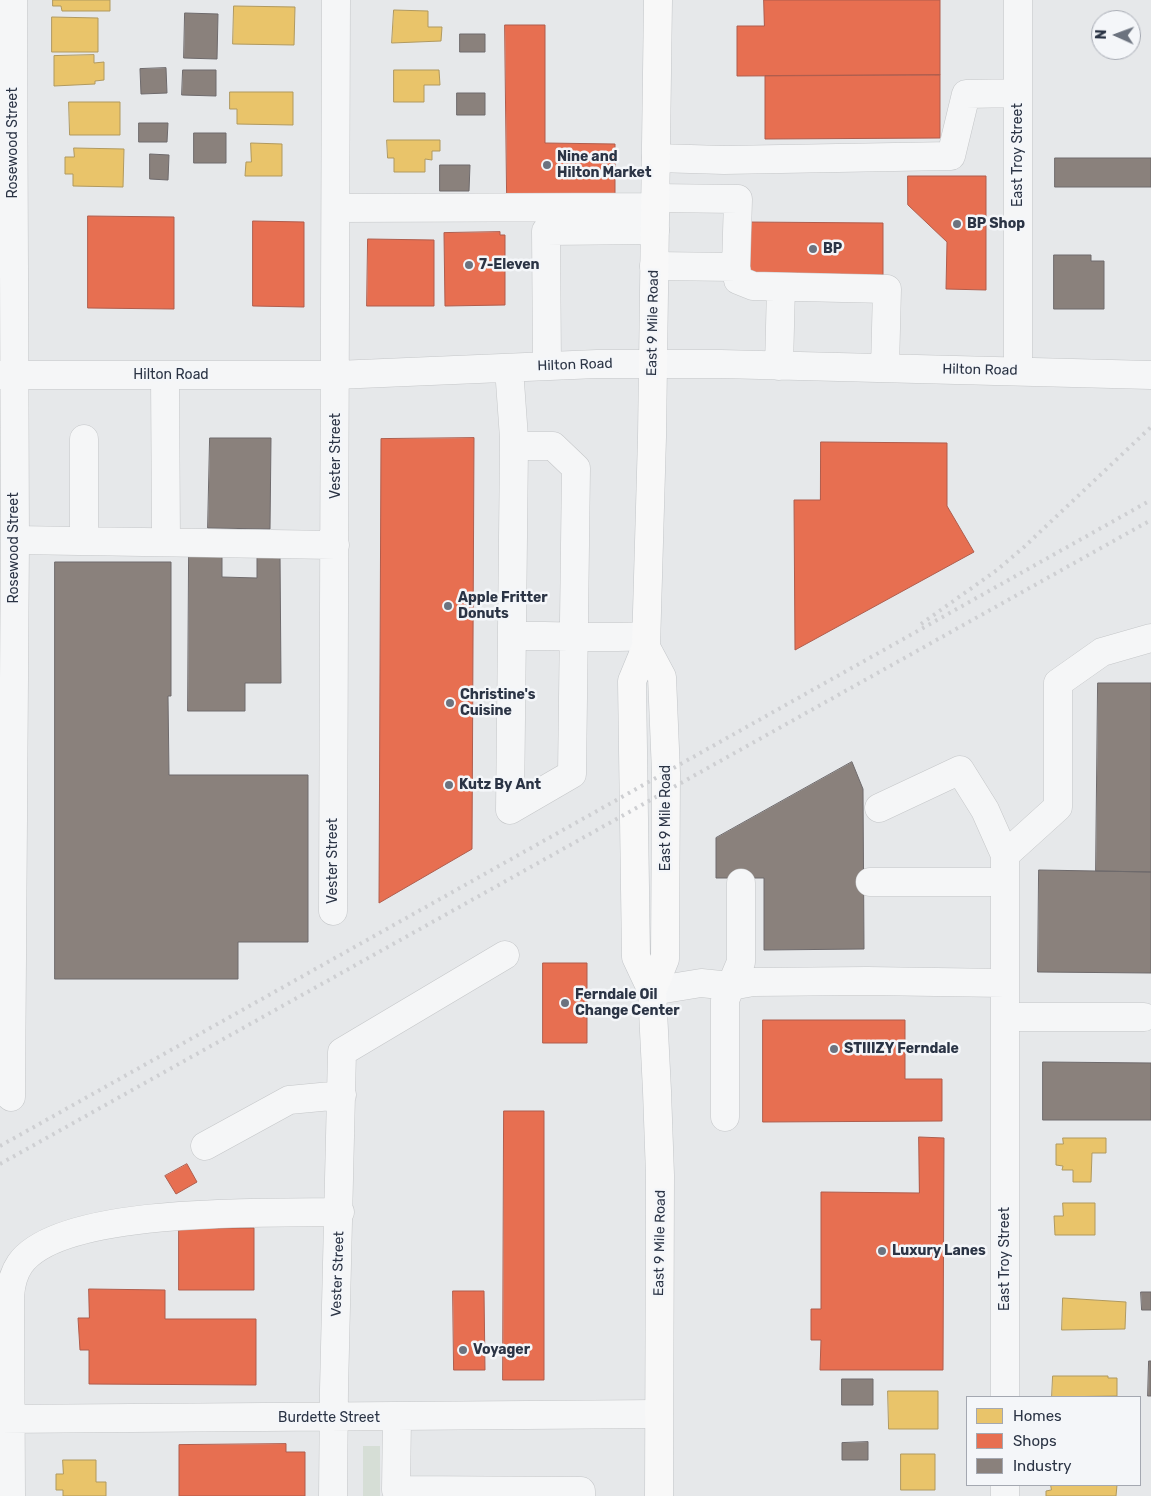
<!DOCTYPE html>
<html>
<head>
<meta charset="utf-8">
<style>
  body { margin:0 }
  #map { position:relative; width:1151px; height:1496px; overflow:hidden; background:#e6e8ea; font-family:Rubik,sans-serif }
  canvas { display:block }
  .legend { position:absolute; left:966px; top:1396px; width:175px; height:90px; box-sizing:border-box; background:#f4f6f9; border:1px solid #a4a8b1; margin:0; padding:6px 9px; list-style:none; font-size:15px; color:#2b3445 }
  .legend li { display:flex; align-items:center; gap:10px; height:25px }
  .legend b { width:25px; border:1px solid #a4a8b1 }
  .north { position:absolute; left:1091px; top:10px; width:50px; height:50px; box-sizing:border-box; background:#f4f6f9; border:1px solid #a4a8b1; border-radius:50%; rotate:272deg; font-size:14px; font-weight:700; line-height:20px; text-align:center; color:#2b3445 }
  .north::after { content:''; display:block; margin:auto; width:18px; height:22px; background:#6c737f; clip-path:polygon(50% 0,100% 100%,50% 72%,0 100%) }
</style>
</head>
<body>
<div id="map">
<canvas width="1151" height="1496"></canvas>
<ul class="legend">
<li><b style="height:14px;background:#e9c46a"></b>Homes</li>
<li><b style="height:14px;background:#e76f51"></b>Shops</li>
<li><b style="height:14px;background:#8a817c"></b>Industry</li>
</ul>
<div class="north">N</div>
</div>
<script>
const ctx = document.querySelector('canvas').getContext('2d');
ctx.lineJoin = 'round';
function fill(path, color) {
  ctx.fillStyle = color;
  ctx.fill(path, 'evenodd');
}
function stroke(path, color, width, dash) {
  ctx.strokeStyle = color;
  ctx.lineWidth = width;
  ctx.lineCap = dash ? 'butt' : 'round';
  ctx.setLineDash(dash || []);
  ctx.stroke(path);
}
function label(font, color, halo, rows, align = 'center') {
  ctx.font = font + ' Rubik,sans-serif';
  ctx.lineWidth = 5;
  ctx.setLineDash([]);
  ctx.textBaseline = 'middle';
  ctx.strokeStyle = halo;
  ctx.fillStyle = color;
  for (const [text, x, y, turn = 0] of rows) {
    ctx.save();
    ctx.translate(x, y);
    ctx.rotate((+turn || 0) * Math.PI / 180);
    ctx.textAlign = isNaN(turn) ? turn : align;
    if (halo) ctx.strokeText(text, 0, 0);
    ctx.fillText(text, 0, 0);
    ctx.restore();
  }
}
const green = new Path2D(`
  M363 1446H380V1496H363Z`);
const homes = new Path2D(`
  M53 0H110V11H62L61 6H53Z
  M234 6 295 7 294 45 233 44Z
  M394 10 428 11V27H442L441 41 392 43Z
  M52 17 98 18V52H52Z
  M94 55V63L104 62V80L95 81V84L54 86V56Z
  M394 70H439L440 85H424V102H394Z
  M230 92H293V125L237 124V109H230Z
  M69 102H120V135H70Z
  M387 140H440V151H432V160L425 159V172H394V158H388Z
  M251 143 282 144V176H245L246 162H251Z
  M74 148 124 149 123 187 73 186V174H65V157H74Z
  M1063 1138H1106V1153H1092L1091 1182H1073V1170H1062L1063 1166 1056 1165V1144H1063Z
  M1063 1203H1095V1235H1055L1054 1216H1063Z
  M1063 1298 1126 1302 1125 1329 1062 1330Z
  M1053 1376H1108V1378H1117V1396L1052 1397Z
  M888 1391H938V1429H889Z
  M901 1454H935V1490H901Z
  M63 1460H96V1482H106V1496H63V1490H56V1474H63Z
  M1051 1485H1117L1116 1496H1046V1491L1051 1490Z`);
const shops = new Path2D(`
  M764 0H940V75L737 76V26H764Z
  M505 25H545V143L615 144V195H507Z
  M940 75V138L765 139V76Z
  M908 176H986V290L946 289 947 242 908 205Z
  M88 216 174 217V309L88 308Z
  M253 221 304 222V307L253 306Z
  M743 222 883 223V275L742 274Z
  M500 232V235H505V305L445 306 444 233Z
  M368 239 434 240V306H367Z
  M474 438 472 849 379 903 381 439Z
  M821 442 947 443V506L974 552 795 650 794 500H820Z
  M543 963H587V1043H543Z
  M763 1020H905V1079H942V1121L763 1122Z
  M504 1111H544V1380H503Z
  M919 1137 944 1138 943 1370H820L821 1340H811V1309H821V1192L919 1193Z
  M187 1164 197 1182 176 1194 165 1176Z
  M179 1228H254V1290H179Z
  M89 1289 165 1290V1319H256V1385L89 1384V1350H80L78 1318H89Z
  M453 1291H484L485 1370H454Z
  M286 1444V1452H305V1496H179V1445Z`);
const industry = new Path2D(`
  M185 13 218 14 217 59 184 58Z
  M460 34H485V52H460Z
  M166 68 167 93 141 94 140 69Z
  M183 70H216V96L182 95Z
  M457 93H485V115H457Z
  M139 123H168L167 142H139Z
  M194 133H226V163H194Z
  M150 154 169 155 168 180 150 179Z
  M1055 158H1151V187H1055Z
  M440 165H470L469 191H440Z
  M1054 255H1091V261H1104V309H1054Z
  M210 438H271L270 529 208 528Z
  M189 553H222V577L257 578V553H280L281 683H245V711H188Z
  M55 562H171V696H168L169 775H308V942H238V979H55Z
  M1098 683H1151V872L1096 871Z
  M852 762 863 789 864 949 764 950V878H716V838Z
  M1039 870 1151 872V973L1038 972Z
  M1043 1062 1151 1063V1120H1043Z
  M1141 1292H1151V1310H1142Z
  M1149 1361H1151V1396H1148Z
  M842 1379H873V1405H842Z
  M868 1442V1460H842V1443Z`);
const minor = new Path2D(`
  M1018 0V370
  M656 158 724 160 951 156 966 94 1018 93
  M336 208 655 207
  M654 266 736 267 738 199 655 198
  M736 267 738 280 753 286 887 289 885 368
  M547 366 546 231 655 230
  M779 366 781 287
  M509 368 514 438V446L510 810 572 774 576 468 553 446H514
  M0 375H336L597 364H721L1151 375
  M165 375 166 542
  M84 439V541
  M15 540 335 545
  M512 636C557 635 600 639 645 636
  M879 808 960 770 985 810 1005 855
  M870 882H1005
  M333 911 336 0
  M652 991 701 983 731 986 753 982 867 981 1005 983
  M1005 1017H1144
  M11 1097 15 540 13 0
  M725 1117V1000L741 962V883
  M205 1146 289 1100 342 1095
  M1005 1397V855L1058 807V683L1102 652 1151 638
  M397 1418 396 1490 581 1491V1496
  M0 1419 658 1414
  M11 1496 10 1296C11 1284 13 1274 20 1264 60 1206 273 1213 340 1212
  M333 1496 334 1390 342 1052 505 955
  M1005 1496V1485`);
const major = new Path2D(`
  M658 0 652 437 646 647 632 681 636 957 652 991 657 1091 660 1175 659 1496
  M646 647 662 677 666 773 665 959 652 991`);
const rail = new Path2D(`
  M921 624 997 570 1024 547 1151 427
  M0 1146 1151 500
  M0 1164 1151 520`);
const markers = [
  [547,165,5,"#6c737f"],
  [957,224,5,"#6c737f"],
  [813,249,5,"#6c737f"],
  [469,265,5,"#6c737f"],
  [448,606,5,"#6c737f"],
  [450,703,5,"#6c737f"],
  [449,785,5,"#6c737f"],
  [565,1003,5,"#6c737f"],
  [834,1049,5,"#6c737f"],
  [882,1251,5,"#6c737f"],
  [463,1350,5,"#6c737f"]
];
const streetNames = [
  ["Rosewood Street",13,143,-90],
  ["East Troy Street",1018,155,-90],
  ["East 9 Mile Road",653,323,-89],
  ["Hilton Road",575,365,-2],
  ["Hilton Road",980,370,1],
  ["Hilton Road",171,375],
  ["Vester Street",336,456,-90],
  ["Rosewood Street",14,548,-90],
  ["East 9 Mile Road",666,818,-90],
  ["Vester Street",333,861,-90],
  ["East 9 Mile Road",660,1243,-89],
  ["East Troy Street",1005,1259,-90],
  ["Vester Street",338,1274,-88],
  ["Burdette Street",329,1418]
];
const poiNames = [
  ["Nine and",557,157],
  ["Hilton Market",557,173],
  ["BP Shop",967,224],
  ["BP",823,249],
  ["7-Eleven",479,265],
  ["Apple Fritter",458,598],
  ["Donuts",458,614],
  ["Christine's",460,695],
  ["Cuisine",460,711],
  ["Kutz By Ant",459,785],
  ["Ferndale Oil",575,995],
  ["Change Center",575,1011],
  ["STIIIZY Ferndale",844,1049],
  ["Luxury Lanes",892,1251],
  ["Voyager",473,1350]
];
fill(green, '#d6ded6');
fill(homes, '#e9c46a');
stroke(homes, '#b0995f', 1);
fill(shops, '#e76f51');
stroke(shops, '#af5d4d', 1);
fill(industry, '#8a817c');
stroke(industry, '#6e6a6c', 1);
stroke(minor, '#c4c6c8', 29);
stroke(major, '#c2c5c8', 29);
stroke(minor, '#f5f6f7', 28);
stroke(major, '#f8f8f8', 28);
stroke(rail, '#cecfd2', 4, [2.5, 5]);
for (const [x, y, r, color] of markers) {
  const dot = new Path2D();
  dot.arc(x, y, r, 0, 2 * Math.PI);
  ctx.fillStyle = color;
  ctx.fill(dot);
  stroke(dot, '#f4f6f9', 2);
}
label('14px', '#2b3445', '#f4f6f9', streetNames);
label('bold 14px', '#2b3445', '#f4f6f9', poiNames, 'left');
</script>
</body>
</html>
